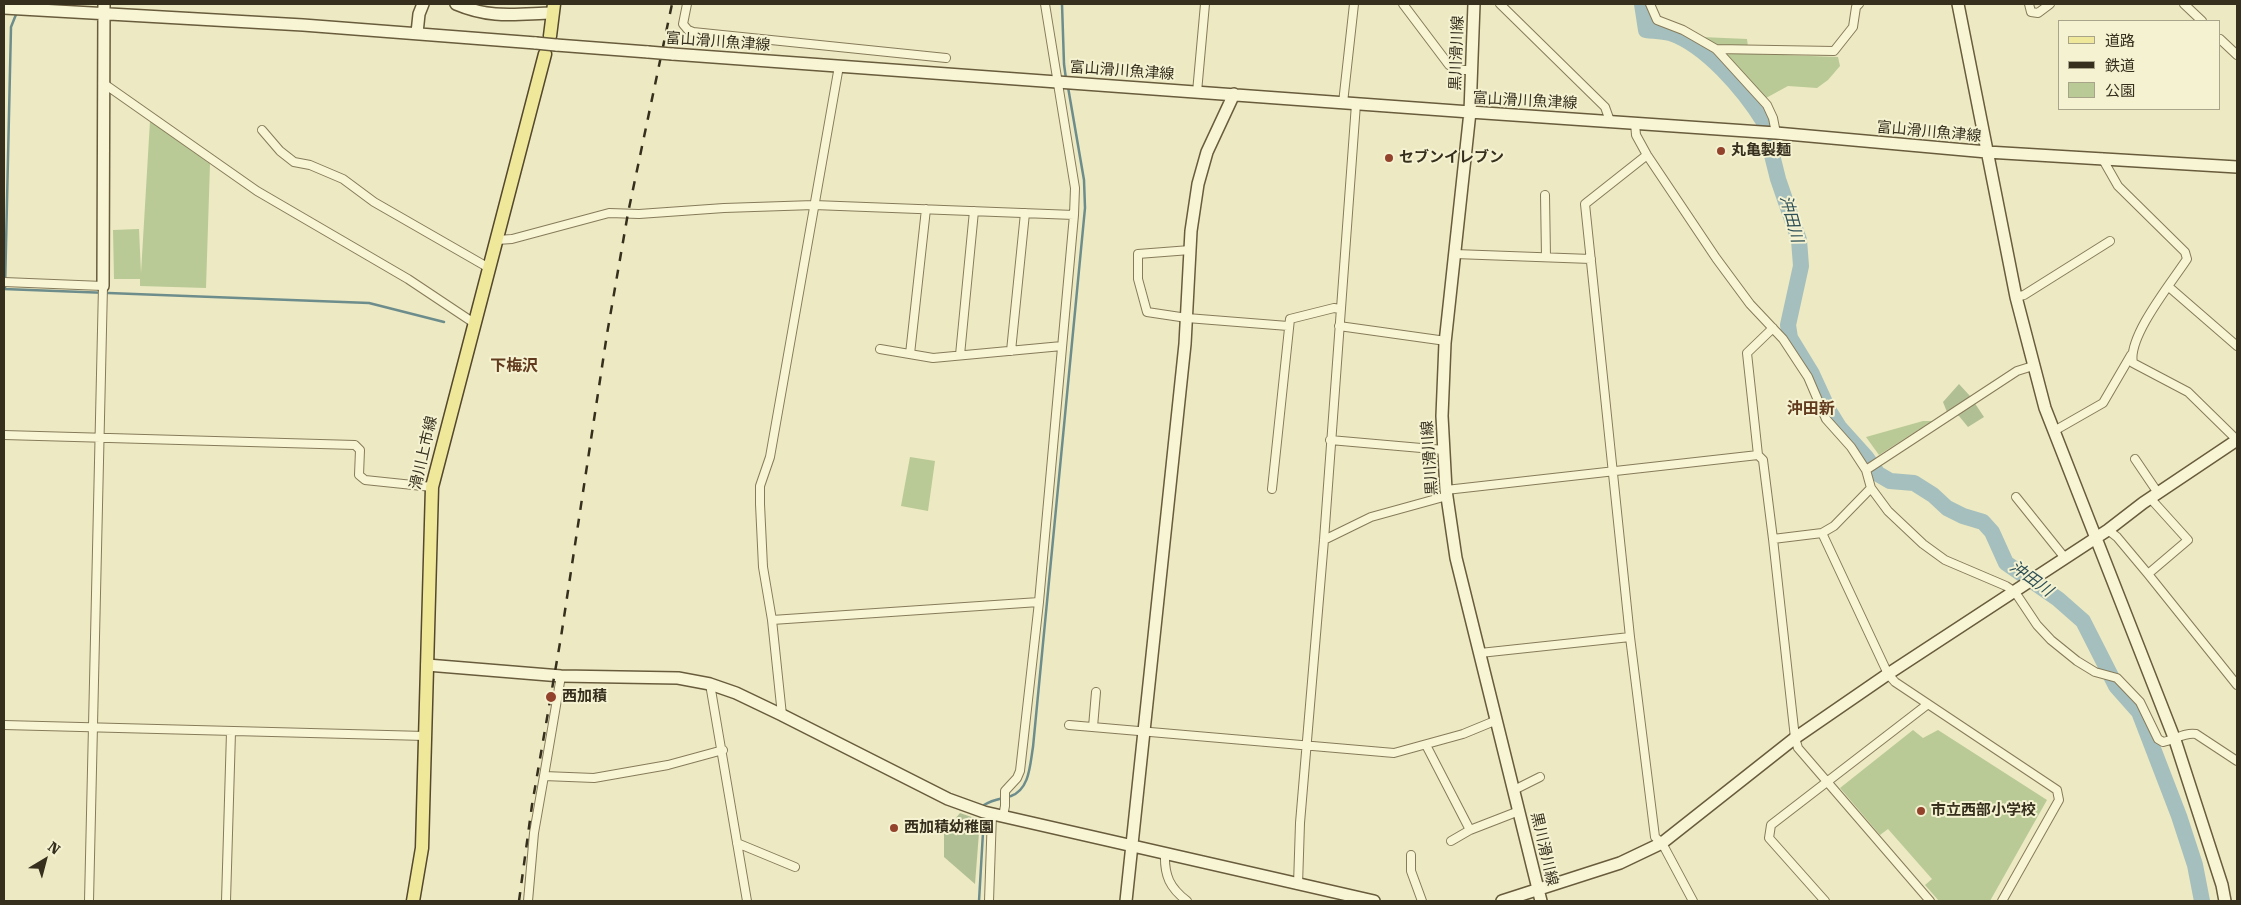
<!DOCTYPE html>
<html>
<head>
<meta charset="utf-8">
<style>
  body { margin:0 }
  #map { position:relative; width:2241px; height:905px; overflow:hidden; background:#ede9c2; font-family:"Roboto Serif","Noto Sans JP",serif }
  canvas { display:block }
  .frame { position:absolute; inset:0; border:5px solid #362f1e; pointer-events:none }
  .legend { position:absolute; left:2058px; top:20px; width:162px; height:90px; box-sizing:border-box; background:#f4f2d1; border:1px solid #a8a489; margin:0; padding:6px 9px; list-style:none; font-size:15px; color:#362f1e }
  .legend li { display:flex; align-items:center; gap:10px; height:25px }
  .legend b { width:25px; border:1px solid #a8a489 }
  .north { position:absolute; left:20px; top:835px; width:50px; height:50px; -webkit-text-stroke:4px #f4f2d1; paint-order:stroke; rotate:37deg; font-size:14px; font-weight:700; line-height:20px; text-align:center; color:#362f1e }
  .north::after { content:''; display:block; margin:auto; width:18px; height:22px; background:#362f1e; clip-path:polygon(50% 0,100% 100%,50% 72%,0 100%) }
</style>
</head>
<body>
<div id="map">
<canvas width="2241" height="905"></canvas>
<div class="frame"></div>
<ul class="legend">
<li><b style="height:6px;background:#efe89a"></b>道路</li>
<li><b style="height:6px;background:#362f1e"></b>鉄道</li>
<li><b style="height:14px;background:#b9ca96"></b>公園</li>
</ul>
<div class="north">N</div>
</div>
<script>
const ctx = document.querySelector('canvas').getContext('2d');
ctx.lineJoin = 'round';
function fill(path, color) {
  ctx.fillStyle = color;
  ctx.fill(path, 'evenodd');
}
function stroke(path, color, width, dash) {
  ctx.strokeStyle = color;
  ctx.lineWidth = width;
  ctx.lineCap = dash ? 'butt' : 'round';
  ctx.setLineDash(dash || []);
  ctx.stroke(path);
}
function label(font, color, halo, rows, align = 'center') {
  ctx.font = font + ' "Roboto Serif","Noto Sans JP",serif';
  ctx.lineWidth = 4;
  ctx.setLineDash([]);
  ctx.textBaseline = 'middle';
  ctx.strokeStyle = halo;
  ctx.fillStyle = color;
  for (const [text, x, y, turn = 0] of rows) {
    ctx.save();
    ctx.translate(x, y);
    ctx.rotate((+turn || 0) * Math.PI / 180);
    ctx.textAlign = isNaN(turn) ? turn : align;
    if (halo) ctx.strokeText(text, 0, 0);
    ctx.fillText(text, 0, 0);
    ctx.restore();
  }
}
const green = new Path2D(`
  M1702 37 1747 39 1748 47H1717Z
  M1729 53 1838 57 1840 66 1828 80 1817 88 1788 86 1766 98 1727 57Z
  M150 121 210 164 206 288 140 286V279H114L113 230 139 229 141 273Z
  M1923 421H1932L1879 455 1866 437Z
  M910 457 935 461 928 511 901 506Z
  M1913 730 1923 738 1938 730 2047 800 1990 901H1939L1925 885 1932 879 1888 829 1880 835 1840 788Z`);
const cemetery = new Path2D(`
  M1959 384 1970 396 1984 417 1968 427 1959 416 1947 412 1943 402Z
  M960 813 980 820 975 884 944 857V832Z`);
const stream = new Path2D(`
  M1062 4 1064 64 1066 79
  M4 289 369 303 444 322
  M5 289 11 27 17 12
  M984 807V805C993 799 1001 799 1011 796 1030 789 1030 764 1033 747L1085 208 1084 180 1068 87
  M979 901 984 815`);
const river = new Path2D(`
  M1642 4 1646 30C1654 31 1662 31 1670 33 1706 45 1744 90 1764 122
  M1770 147 1778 179 1799 240 1801 266 1788 325 1790 338 1812 374 1829 411 1839 427 1866 457 1878 474 1890 481 1914 483 1933 495 1947 508 1963 516 1983 522 1992 532 2006 563 2058 599 2083 621 2116 686 2139 712 2179 816 2195 865 2202 901`);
const street = new Path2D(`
  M687 4 683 24 688 30 693 32 946 58
  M1403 4 1449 65 1462 70H1472
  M1500 4 1605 107 1610 121
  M1650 4 1657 20 1683 30 1716 49 1767 105 1773 118 1776 133
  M2029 4 2031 12 2038 13 2050 4
  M2184 4 2202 21
  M2220 39 2237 55
  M1716 49 1834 51 1853 27 1856 7 1859 4
  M103 83 257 191 408 279 474 323
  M1197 92 1205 4
  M1343 103 1354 4
  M1635 123 1636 135 1647 155 1716 258 1750 304 1783 339 1808 377 1826 419 1851 447 1866 470 1871 488 1888 511 1923 544 1945 560 2006 586 2015 592 2037 625 2051 640 2077 661 2095 672 2117 678 2140 702 2158 739 2163 742C2174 740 2185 732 2196 734L2237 761
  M262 130 280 151 294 162 310 165 343 179 374 202 489 268
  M2102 158 2118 186 2185 252 2187 259C2172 282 2127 337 2133 363L2188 392 2237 440
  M1545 195 1546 257
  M497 240 512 239 609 213 639 214 724 208 814 205 1074 215
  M1190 250 1138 254V279L1147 312 1187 318 1288 326
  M1455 254 1591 259
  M4 282 103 286 89 901
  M2169 287 2237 346
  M2016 297 2024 295 2110 241
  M1339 326 1446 341
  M1773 328 1747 353 1758 455 1763 460 1773 539 1822 533 1834 526 1871 488
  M880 349 933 358 1062 346
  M1011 351 1025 213
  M910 354 926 209
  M960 355 974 211
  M2054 431 2103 403 2131 355
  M4 435 355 445 360 450 359 475 365 480 432 487
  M1330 440 1444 450
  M2135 459 2158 493
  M1866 470 2017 371 2033 366
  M1272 489 1290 319 1334 308 1340 309
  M1446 490 1758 455
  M2016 497 2065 558
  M2108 530 2117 537 2148 574 2237 685
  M1822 533 1888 674 1895 682 2057 790 2059 800 2002 901
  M1773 539 1795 738 1798 748 1930 901
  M1324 540 1371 517 1447 496
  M2148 574 2188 540 2150 498
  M772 620 1039 602
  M1630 637 1655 837 1662 843 1693 901
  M1480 653 1630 637 1585 204 1647 155
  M561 676 544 776 594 778 668 765 723 750
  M710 684 747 901
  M782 715 772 620 763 567 760 504V486L770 457 839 66
  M4 725 425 736
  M1069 725 1394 753 1463 734 1497 720
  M1093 727 1096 692
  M1426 745 1470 830 1519 811
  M1514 790 1540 777
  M1003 816 1005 806V791L1017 778 1020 771 1039 602 1074 215 1075 188 1045 4
  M1451 841 1470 830
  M737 843 795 867
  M1165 853C1164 876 1170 888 1187 901
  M1411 855V871L1422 901
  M1298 885 1300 823 1324 540 1356 104
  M226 901 231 732
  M528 901 534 833 544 776
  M989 901 992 814
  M1825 901 1769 838 1771 825 1928 704`);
const secondary = new Path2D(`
  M456 4C491 19 516 14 552 13
  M1474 4 1470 112 1445 343 1442 416 1446 490 1456 558 1541 901
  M1958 4 2016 297 2045 408 2175 740 2222 885 2225 901
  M4 8 303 25 536 43
  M417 33 419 14 423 4
  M556 45 648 52
  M672 54 1470 112 1776 133 1987 152 2237 167
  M103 286 104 4
  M427 665 561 676 678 678 710 684 736 693 782 715 948 799 984 812 1374 901
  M1126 901 1185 344 1191 231 1198 184 1207 152 1234 94
  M1502 901 1620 863 1662 843 1795 738 1888 674 2108 530 2143 503 2237 440`);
const primary = new Path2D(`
  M550 36 554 4
  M413 901 422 848 432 487 545 54`);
const rail = new Path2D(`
  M519 901 532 805 561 637 607 334 628 213 672 4`);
const secondaryBridge = new Path2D(`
  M536 43 556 45
  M648 52 672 54`);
const markers = [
  [1721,151,5,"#93422b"],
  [1389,158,5,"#93422b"],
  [551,697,6,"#93422b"],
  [1921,811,5,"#93422b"],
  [894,828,5,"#93422b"]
];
const streetNames = [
  ["富山滑川魚津線",718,42,4],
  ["黒川滑川線",1457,53,-88],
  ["富山滑川魚津線",1122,71,4],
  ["富山滑川魚津線",1525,101,3],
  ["富山滑川魚津線",1929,132,5],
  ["滑川上市線",424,453,-77],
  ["黒川滑川線",1430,458,-94],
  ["黒川滑川線",1544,849,77]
];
const poiNames = [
  ["丸亀製麺",1731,151],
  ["セブンイレブン",1399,158],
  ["西加積",562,697],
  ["市立西部小学校",1931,811],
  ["西加積幼稚園",904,828]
];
const waterNames = [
  ["沖田川",1791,219,75],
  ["沖田川",2031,579,36]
];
const neighbourhoodNames = [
  ["下梅沢",514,366],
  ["沖田新",1811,409]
];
fill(green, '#b9ca96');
fill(cemetery, '#b1bf95');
stroke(stream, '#6c8d8c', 2.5);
stroke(river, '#a4bfbd', 16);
stroke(street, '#867b5a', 10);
stroke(secondary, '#685c3d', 14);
stroke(primary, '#54482e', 15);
stroke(street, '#f8f5d5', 8);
stroke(secondary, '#f8f5d5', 11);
stroke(primary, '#efe89a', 12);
stroke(rail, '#362f1e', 2.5, [9, 9]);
stroke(secondaryBridge, '#685c3d', 14, []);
stroke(secondaryBridge, '#f8f5d5', 11);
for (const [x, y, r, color] of markers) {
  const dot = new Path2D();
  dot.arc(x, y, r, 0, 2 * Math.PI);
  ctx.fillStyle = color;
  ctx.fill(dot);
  stroke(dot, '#f4f2d1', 2);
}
label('15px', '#362f1e', '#f4f2d1', streetNames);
label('bold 15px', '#362f1e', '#f4f2d1', poiNames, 'left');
label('italic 16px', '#2d4f56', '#f4f2d1', waterNames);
label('bold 16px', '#623b1e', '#f4f2d1', neighbourhoodNames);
</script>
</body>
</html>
